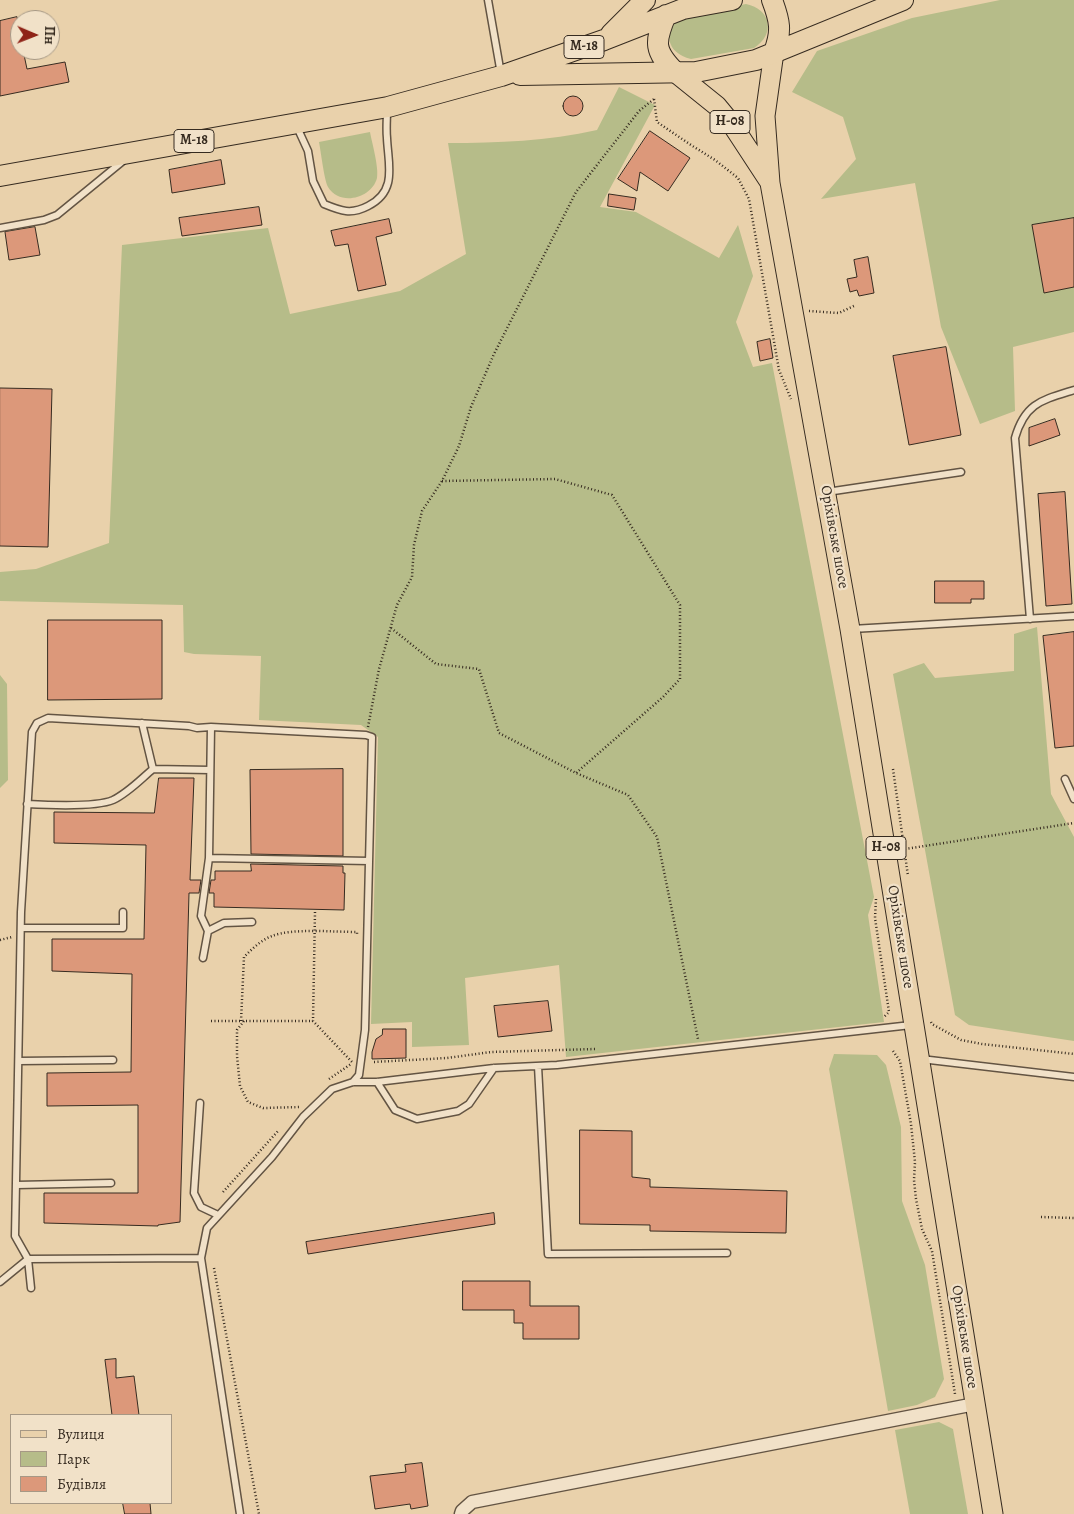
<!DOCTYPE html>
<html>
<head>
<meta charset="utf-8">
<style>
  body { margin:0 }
  #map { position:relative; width:1074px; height:1514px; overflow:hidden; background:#e9d1ab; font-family:Alegreya,serif }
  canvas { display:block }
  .legend { position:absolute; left:10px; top:1414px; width:162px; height:90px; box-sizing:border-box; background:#f1e1c8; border:1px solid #a69885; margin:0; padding:6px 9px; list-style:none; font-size:15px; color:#362b20 }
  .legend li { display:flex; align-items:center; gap:10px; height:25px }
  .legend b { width:25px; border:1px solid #a69885 }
  .north { position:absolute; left:10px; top:10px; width:50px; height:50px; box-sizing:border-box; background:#f1e1c8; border:1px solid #a69885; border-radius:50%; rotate:91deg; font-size:14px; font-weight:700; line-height:20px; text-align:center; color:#362b20 }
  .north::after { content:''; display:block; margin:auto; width:18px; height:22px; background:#8f2418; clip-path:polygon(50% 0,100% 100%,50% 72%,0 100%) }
</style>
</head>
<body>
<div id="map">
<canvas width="1074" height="1514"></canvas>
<ul class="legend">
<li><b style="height:6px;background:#e9d1ab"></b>Вулиця</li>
<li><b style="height:14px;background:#b6bc89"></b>Парк</li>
<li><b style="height:14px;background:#dc987a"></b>Будівля</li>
</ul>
<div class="north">Пн</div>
</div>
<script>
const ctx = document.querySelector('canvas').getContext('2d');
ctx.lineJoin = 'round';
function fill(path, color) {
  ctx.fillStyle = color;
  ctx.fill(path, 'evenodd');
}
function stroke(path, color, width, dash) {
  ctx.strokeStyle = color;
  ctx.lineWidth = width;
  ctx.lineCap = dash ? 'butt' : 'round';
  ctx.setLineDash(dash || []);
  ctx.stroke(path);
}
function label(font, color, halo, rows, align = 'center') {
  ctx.font = font + ' Alegreya,serif';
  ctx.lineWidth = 4.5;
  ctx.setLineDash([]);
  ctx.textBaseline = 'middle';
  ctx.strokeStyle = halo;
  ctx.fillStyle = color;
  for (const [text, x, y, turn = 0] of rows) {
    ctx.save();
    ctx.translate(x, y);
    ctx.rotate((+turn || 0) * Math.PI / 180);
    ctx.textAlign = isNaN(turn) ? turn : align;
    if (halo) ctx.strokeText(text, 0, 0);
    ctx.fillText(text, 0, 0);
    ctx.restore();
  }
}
const green = new Path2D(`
  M1000 0H1074V332L1013 347 1015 411 980 424 941 327 915 183 821 199 856 159 843 117 792 92 817 51 912 18Z
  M746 4C771 9 776 34 754 48L691 59C666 53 662 31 682 16Z
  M619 87 655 105 600 207 636 212 719 258 738 225 753 276 736 322 753 367 772 363 874 897 868 915 884 1022 566 1057 559 965 465 978 469 1045 412 1047V1022L371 1024 378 737 361 725 259 720 261 656 194 654 184 652 183 605 0 601V572L36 569 109 543 122 245 268 228 290 314 400 291 466 254 448 143C498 143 548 141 597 130Z
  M370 132C372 143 379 167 377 178 372 198 340 207 328 187 324 179 321 152 319 142Z
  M1037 627 1051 794 1074 837V1041L969 1025 955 1015 893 674 924 663 935 678 1014 671V634Z
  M0 675 7 684 8 780 0 788Z
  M834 1054 877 1055 886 1065 901 1127 902 1201 925 1265 944 1379 935 1397 917 1405 888 1411 829 1069Z
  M939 1422 953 1429 968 1514H910L895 1430Z`);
const building = new Path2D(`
  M17 17 20 33V50H23L27 69 65 62 69 82 0 96V21Z
  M563 106a10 10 0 1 1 20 0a10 10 0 1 1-20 0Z
  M650 131 690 158 668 191 640 172 637 191 618 179Z
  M221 160 225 184 172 193 169 170Z
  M609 194 636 198 634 210 608 206Z
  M259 207 262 225 182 236 179 218Z
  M1074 218V287L1044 293 1032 225Z
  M389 219 392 233 376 237 386 285 358 291 348 244 335 246 331 231Z
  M35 227 40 255 9 260 5 232Z
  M868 257 874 293 859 296 857 290 850 292 847 279 857 277 854 260Z
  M770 339 773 358 760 361 757 342Z
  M946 347 961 435 909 445 893 356Z
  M0 388 52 389 48 547 0 546Z
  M1055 419 1060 435 1029 446V428Z
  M1065 492 1072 604 1046 606 1038 494Z
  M935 581H984V599H971V603H935Z
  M48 620H162V699L48 700Z
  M1074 632V746L1055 748 1043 636Z
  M343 769V856L251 854 250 770Z
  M159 778H194L190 880H201L199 893H189L180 1222 158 1225V1226L44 1223V1193H138V1105L47 1106V1073L131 1072 132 974 52 971V939H144L146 845 54 843V812L154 813Z
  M251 864 343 866V873H345L344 910 214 907V893H209L211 880H215V871H251Z
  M548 1001 552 1031 498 1037 494 1006Z
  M383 1029H406V1058L372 1059V1052L376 1039 382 1035Z
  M580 1130 632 1131V1177L650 1179V1187L787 1191 786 1233 650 1231V1225L580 1224Z
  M494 1213 495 1224 308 1254 306 1242Z
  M463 1281H530V1306H579V1339H523V1323H514V1310H463Z
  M116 1359V1378L134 1376 139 1415H112L105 1360Z
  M422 1463 428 1506 411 1509 410 1504 375 1509 370 1476 406 1472 405 1465Z
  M123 1503H150L151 1514H125Z`);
const path = new Path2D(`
  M654 99 657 122 691 145 715 160 738 178 749 199 779 370 791 399
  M809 311 839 313 856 305
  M442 481 555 479 612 495 680 605V679L663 697 576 773
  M391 628 436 664 479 669 499 733 576 773 628 795 657 837 698 1039
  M368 727 379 669 397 605 412 577 414 545 422 511 442 481 459 446 471 407 494 354 576 192 639 111 654 99
  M893 769 908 876
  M905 849 1074 823
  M876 899 875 918 889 1012 884 1017
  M315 912 313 1021 352 1062
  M0 940 12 937
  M211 1021H313
  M241 1021 244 957C252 949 261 940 272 936 291 928 335 932 357 932V934
  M244 1021 237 1030V1056L240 1086 248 1102 263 1108 300 1107
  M931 1022 932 1024 961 1040 982 1044 1074 1054
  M893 1051 900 1061 911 1124 915 1162 914 1180 916 1199 922 1229 932 1251 955 1394
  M374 1062 447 1058 491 1052 595 1049
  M329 1079 351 1064
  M223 1192 278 1131
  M1041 1217 1074 1218
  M214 1268 259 1514`);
const service = new Path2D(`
  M488 0 501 74
  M297 127 308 151 313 181 324 204C341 211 351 215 368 206 398 191 388 164 387 138 386 129 387 119 387 110
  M0 228 44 220 57 215 123 161
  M827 492 961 472
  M1030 619 1015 438C1025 403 1042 400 1074 390
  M852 629 1074 616
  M142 723 153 769 210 770
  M211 727 209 858 369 861
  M1065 779 1074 799
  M27 804C46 805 97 807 113 800 128 793 141 779 153 769
  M21 928H123V912
  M208 931 201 916 209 858
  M203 958 208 931 224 923 252 922
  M921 1059 1074 1077
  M19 1061 113 1060
  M538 1066 548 1254 727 1253
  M353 1082 359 1075 365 1030 372 737 366 735 211 727 197 728 189 726 48 718 37 723 32 732 21 912 15 1236 28 1259 201 1258 207 1228 272 1157 303 1117 332 1089 353 1082H377L494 1068 557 1065 911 1025
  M377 1082 395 1110 417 1119 458 1111 469 1104 494 1068
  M200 1103 194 1193 201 1207 218 1215
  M17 1185 111 1183
  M201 1258 240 1514
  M28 1259 31 1288
  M0 1282 28 1259`);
const minor = new Path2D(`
  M461 1514 462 1511 472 1502 975 1404`);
const primary = new Path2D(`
  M774 52 765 116 770 183 850 629 993 1514
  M676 73 717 106 731 123 769 181`);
const trunk = new Path2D(`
  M772 0C780 21 782 31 774 52
  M666 15C654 43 654 51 676 73
  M611 34 645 0
  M520 75 696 72 756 60 903 0
  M0 176 388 107 501 76 604 40 683 9 732 0`);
const shields = [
  [584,47,40],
  [730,122,40],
  [194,141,40],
  [886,848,40]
];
const shieldNames = [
  ["М-18",584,47],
  ["Н-08",730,122],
  ["М-18",194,141],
  ["Н-08",886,848]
];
const streetNames = [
  ["Оріхівське шосе",834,537,80],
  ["Оріхівське шосе",900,937,81],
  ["Оріхівське шосе",964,1337,81]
];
fill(green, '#b6bc89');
fill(building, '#dc987a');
stroke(building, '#362b20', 1);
stroke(service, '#635443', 9);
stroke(minor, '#635443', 15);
stroke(primary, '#362b20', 21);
stroke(trunk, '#362b20', 22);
stroke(path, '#362b20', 2.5, [1, 2.5]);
stroke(service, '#f1e1c8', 6);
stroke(minor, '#f1e1c8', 12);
stroke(primary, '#e9d1ab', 19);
stroke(trunk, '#e9d1ab', 20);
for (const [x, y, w] of shields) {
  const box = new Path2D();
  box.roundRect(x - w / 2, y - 11.5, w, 23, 4);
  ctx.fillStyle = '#f1e1c8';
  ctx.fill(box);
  stroke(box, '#362b20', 1);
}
label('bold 14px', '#362b20', null, shieldNames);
label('15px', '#362b20', '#f1e1c8', streetNames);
</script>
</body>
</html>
